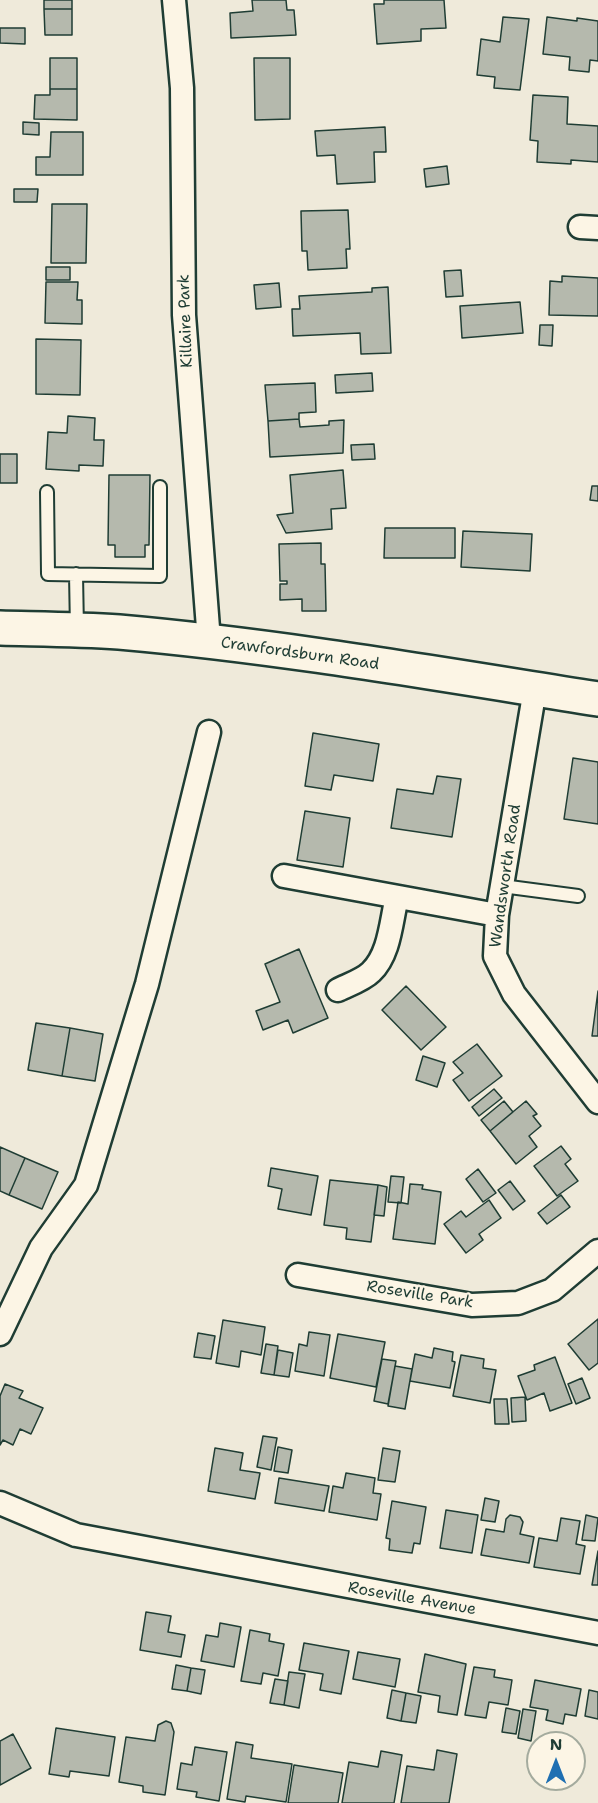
<!DOCTYPE html>
<html>
<head>
<meta charset="utf-8">
<style>
  body { margin:0 }
  #map { position:relative; width:598px; height:1803px; overflow:hidden; background:#efeada; font-family:"Shantell Sans",sans-serif }
  canvas { display:block }
  .north { position:absolute; left:526px; top:1731px; width:60px; height:60px; box-sizing:border-box; background:#fcf5e5; border:2px solid #a4ab9e; border-radius:50%; rotate:0deg; font-size:16px; font-weight:700; line-height:24px; text-align:center; color:#1f3d34 }
  .north::after { content:''; display:block; margin:auto; width:21px; height:27px; background:#1f6fb2; clip-path:polygon(50% 0,100% 100%,50% 72%,0 100%) }
</style>
</head>
<body>
<div id="map">
<canvas width="598" height="1803"></canvas>
<div class="north">N</div>
</div>
<script>
const ctx = document.querySelector('canvas').getContext('2d');
ctx.lineJoin = 'round';
function fill(path, color) {
  ctx.fillStyle = color;
  ctx.fill(path, 'evenodd');
}
function stroke(path, color, width, dash) {
  ctx.strokeStyle = color;
  ctx.lineWidth = width;
  ctx.lineCap = dash ? 'butt' : 'round';
  ctx.setLineDash(dash || []);
  ctx.stroke(path);
}
function label(font, color, halo, rows, align = 'center') {
  ctx.font = font + ' "Shantell Sans",sans-serif';
  ctx.lineWidth = 4.5;
  ctx.setLineDash([]);
  ctx.textBaseline = 'middle';
  ctx.strokeStyle = halo;
  ctx.fillStyle = color;
  for (const [text, x, y, turn = 0] of rows) {
    ctx.save();
    ctx.translate(x, y);
    ctx.rotate((+turn || 0) * Math.PI / 180);
    ctx.textAlign = isNaN(turn) ? turn : align;
    if (halo) ctx.strokeText(text, 0, 0);
    ctx.fillText(text, 0, 0);
    ctx.restore();
  }
}
const building = new Path2D(`
  M44 0H72V9H44Z
  M252 0H286L287 10H294L296 35 231 38 230 13 253 11Z
  M384 0H444L446 28 421 29V41L377 44 374 4H384Z
  M44 9H72V35H45Z
  M503 17 529 19 520 90 494 88 495 77 477 75 481 39 500 42Z
  M547 17 577 21V18L598 21V61L590 60 589 72 569 70 570 57 543 54Z
  M0 28H25V44L0 43Z
  M50 58H77V89H50Z
  M254 58H290V119L255 120Z
  M50 89H77V120L34 119 35 95H50Z
  M533 95 568 97 567 124 598 126V162L571 160V164L537 162 538 141 530 140Z
  M23 122 39 123V135L23 134Z
  M385 127 386 152H374L375 182 337 184 335 155 317 156 315 131Z
  M51 132H83V175H36V157H50Z
  M447 166 449 184 426 187 424 169Z
  M14 189H38L37 202H14Z
  M52 204H87L86 263H51Z
  M348 210 350 249H346L347 268 308 270 307 251H302L301 211Z
  M46 267H70V280H46Z
  M461 270 463 296 446 297 444 271Z
  M562 276 598 278V316L549 315 550 281 562 282Z
  M46 282H78L77 300H82V324L45 323Z
  M279 283 281 307 256 309 254 285Z
  M388 287 391 353 361 354 360 333 293 336 292 309H300L299 296 372 292V288Z
  M520 302 523 333 462 338 460 306Z
  M540 325H553L552 346 539 345Z
  M36 339 81 340 80 395 36 394Z
  M372 373 373 391 336 393 335 375Z
  M315 383 316 412 299 413V419L268 421 265 385Z
  M68 416 95 418 94 440H104L103 466 79 465V471L46 469 48 432 67 433Z
  M299 419 300 427 329 425V421L344 420 343 453 270 457 268 421Z
  M374 444 375 459 352 460 351 445Z
  M0 454H17V483H0Z
  M343 470 346 508 331 509 332 529 286 533 277 515 293 513 290 475Z
  M109 475H150L149 545H145V557H115V545H108Z
  M592 486H598V501L590 500Z
  M385 528H455V558H384Z
  M463 531 532 534 530 571 461 567Z
  M321 543V564H325L326 611H302V599L280 600V584H287V581H280L279 544Z
  M313 733 379 744 373 781 334 775 331 790 305 786Z
  M573 758 598 762V824L564 819Z
  M437 776 461 779 452 837 391 828 397 789 433 794Z
  M305 811 350 818 343 867 297 860Z
  M299 949 328 1018 293 1033 288 1020 263 1030 256 1011 280 1002 265 964Z
  M406 986 446 1027 421 1050 382 1010Z
  M598 991V1036H592Z
  M36 1023 70 1028 62 1076 28 1070Z
  M70 1028 103 1034 95 1081 62 1076Z
  M477 1044 502 1076 469 1101 453 1080 463 1073 453 1062Z
  M423 1056 445 1063 437 1087 416 1080Z
  M494 1089 502 1098 479 1116 472 1107Z
  M504 1101 513 1112 490 1131 481 1120Z
  M526 1101 537 1114 533 1116 541 1126 529 1136 537 1147 516 1164 490 1131Z
  M561 1146 571 1159 565 1164 578 1181 557 1196 534 1166Z
  M0 1147 25 1158 9 1195 0 1191Z
  M25 1158 58 1172 42 1209 9 1195Z
  M271 1168 318 1176 311 1215 278 1209 282 1189 268 1186Z
  M478 1169 496 1193 483 1202 466 1179Z
  M391 1176 404 1177 401 1203 388 1202Z
  M330 1180 378 1185 371 1242 346 1239 347 1228 324 1225Z
  M510 1181 525 1201 513 1210 498 1190Z
  M410 1184 423 1185 422 1189 441 1192 435 1244 393 1239 398 1202 408 1204Z
  M378 1185 387 1187 384 1216 374 1215Z
  M561 1195 570 1207 547 1224 538 1213Z
  M489 1200 501 1218 479 1234 483 1240 466 1253 444 1224 461 1211 466 1217Z
  M598 1319V1363L589 1370 568 1344Z
  M223 1320 265 1327 261 1355 241 1351 239 1367 216 1363Z
  M309 1332 330 1335 324 1376 295 1371 299 1344 307 1346Z
  M198 1333 215 1336 211 1359 194 1357Z
  M338 1334 385 1342 376 1387 330 1378Z
  M266 1344 278 1346 274 1375 261 1373Z
  M434 1348 453 1352 452 1361 455 1362 450 1388 410 1381 415 1354 432 1358Z
  M278 1350 293 1353 289 1377 274 1375Z
  M461 1355 484 1359 483 1368 496 1370 490 1403 453 1396Z
  M555 1357 572 1403 550 1411 544 1393 527 1400 518 1376 535 1370 534 1365Z
  M382 1359 396 1361 388 1404 374 1401Z
  M395 1366 412 1369 405 1409 388 1406Z
  M582 1378 590 1398 576 1404 568 1384Z
  M5 1384 23 1391 19 1398 43 1408 31 1434 20 1429 13 1445 3 1440 0 1445V1396Z
  M525 1397 526 1421 512 1422 511 1398Z
  M494 1399H507L509 1424H495Z
  M263 1436 277 1438 271 1470 257 1467Z
  M278 1447 292 1450 288 1473 274 1471Z
  M215 1448 243 1453 240 1470 260 1473 255 1499 208 1491Z
  M383 1448 400 1451 395 1482 378 1480Z
  M346 1473 375 1478 373 1493 381 1494 377 1520 329 1512 333 1486 343 1488Z
  M279 1478 329 1486 324 1511 275 1503Z
  M485 1498 499 1501 495 1522 481 1520Z
  M392 1501 426 1507 420 1544 414 1543 412 1553 389 1550 390 1539 386 1538Z
  M446 1510 478 1515 472 1553 440 1548Z
  M510 1515 520 1517 523 1522 520 1534 534 1537 529 1563 481 1555 486 1529 504 1532 506 1519Z
  M586 1515 598 1518 595 1541 582 1540Z
  M561 1518 580 1521 576 1544 585 1546 580 1574 534 1567 539 1538 557 1541Z
  M598 1551V1585H592Z
  M146 1612 171 1616 168 1632 185 1635 181 1657 140 1650Z
  M220 1623 241 1627 234 1667 201 1661 206 1635 218 1637Z
  M250 1630 270 1634 269 1641 284 1644 278 1676 263 1673 261 1684 241 1681Z
  M304 1643 349 1651 341 1694 320 1690 323 1674 299 1670Z
  M358 1652 400 1659 395 1687 353 1679Z
  M425 1654 466 1664 457 1715 438 1712 440 1696 418 1692Z
  M176 1665 191 1668 187 1691 172 1689Z
  M474 1667 495 1670 494 1677 512 1680 508 1705 489 1702 486 1718 465 1715Z
  M191 1668 205 1670 201 1694 187 1691Z
  M289 1672 305 1674 299 1708 284 1705Z
  M275 1679 288 1681 284 1705 270 1703Z
  M535 1680 581 1689 576 1716 565 1714 563 1724 546 1720 548 1710 530 1707Z
  M392 1690 406 1693 401 1721 387 1718Z
  M589 1690 598 1692V1719L585 1716Z
  M406 1693 421 1696 416 1723 401 1721Z
  M506 1708 520 1711 516 1734 502 1732Z
  M523 1709 536 1711 531 1741 518 1738Z
  M166 1721 171 1723 174 1732 165 1795 143 1792V1786L119 1782 126 1737 155 1741 158 1725Z
  M56 1728 115 1737 109 1776 70 1771 69 1777 49 1774Z
  M13 1734 31 1768 0 1785V1741Z
  M236 1742 253 1745 251 1758 292 1764 286 1802 246 1796 245 1802 227 1799Z
  M195 1747 227 1752 219 1801 196 1797 197 1792 177 1789 181 1763 192 1765Z
  M437 1750 457 1754 449 1803H401L407 1766 434 1770Z
  M381 1751 402 1755 394 1803H342L349 1762 378 1767Z
  M294 1765 343 1773 338 1803H288Z`);
const service = new Path2D(`
  M47 492 48 574 160 576V487
  M76 574 77 630
  M502 886 578 896`);
const minor = new Path2D(`
  M174 0 182 88 184 315 209 641
  M580 227 598 228
  M535 689 497 915 495 956 514 994 598 1102
  M284 876 497 915
  M338 990C348 985 363 980 371 972 390 954 391 921 397 897
  M298 1275 472 1305 518 1303 552 1290 598 1251
  M0 1334 41 1248 86 1185 147 984 209 732
  M0 1503 76 1535 598 1633`);
const secondary = new Path2D(`
  M0 628C39 629 79 629 119 632 279 646 439 674 598 699`);
const streetNames = [
  ["Killaire Park",186,321,-92],
  ["Crawfordsburn Road",300,654,8],
  ["Wandsworth Road",506,876,-82],
  ["Roseville Park",420,1295,9],
  ["Roseville Avenue",412,1599,10]
];
fill(building, '#b5b9ad');
stroke(building, '#1f3d34', 1.5);
stroke(service, '#1f3d34', 16);
stroke(minor, '#1f3d34', 27);
stroke(secondary, '#1f3d34', 38);
stroke(service, '#fcf5e5', 12);
stroke(minor, '#fcf5e5', 22);
stroke(secondary, '#fcf5e5', 33);
label('16px', '#1f3d34', '#fcf5e5', streetNames);
</script>
</body>
</html>
